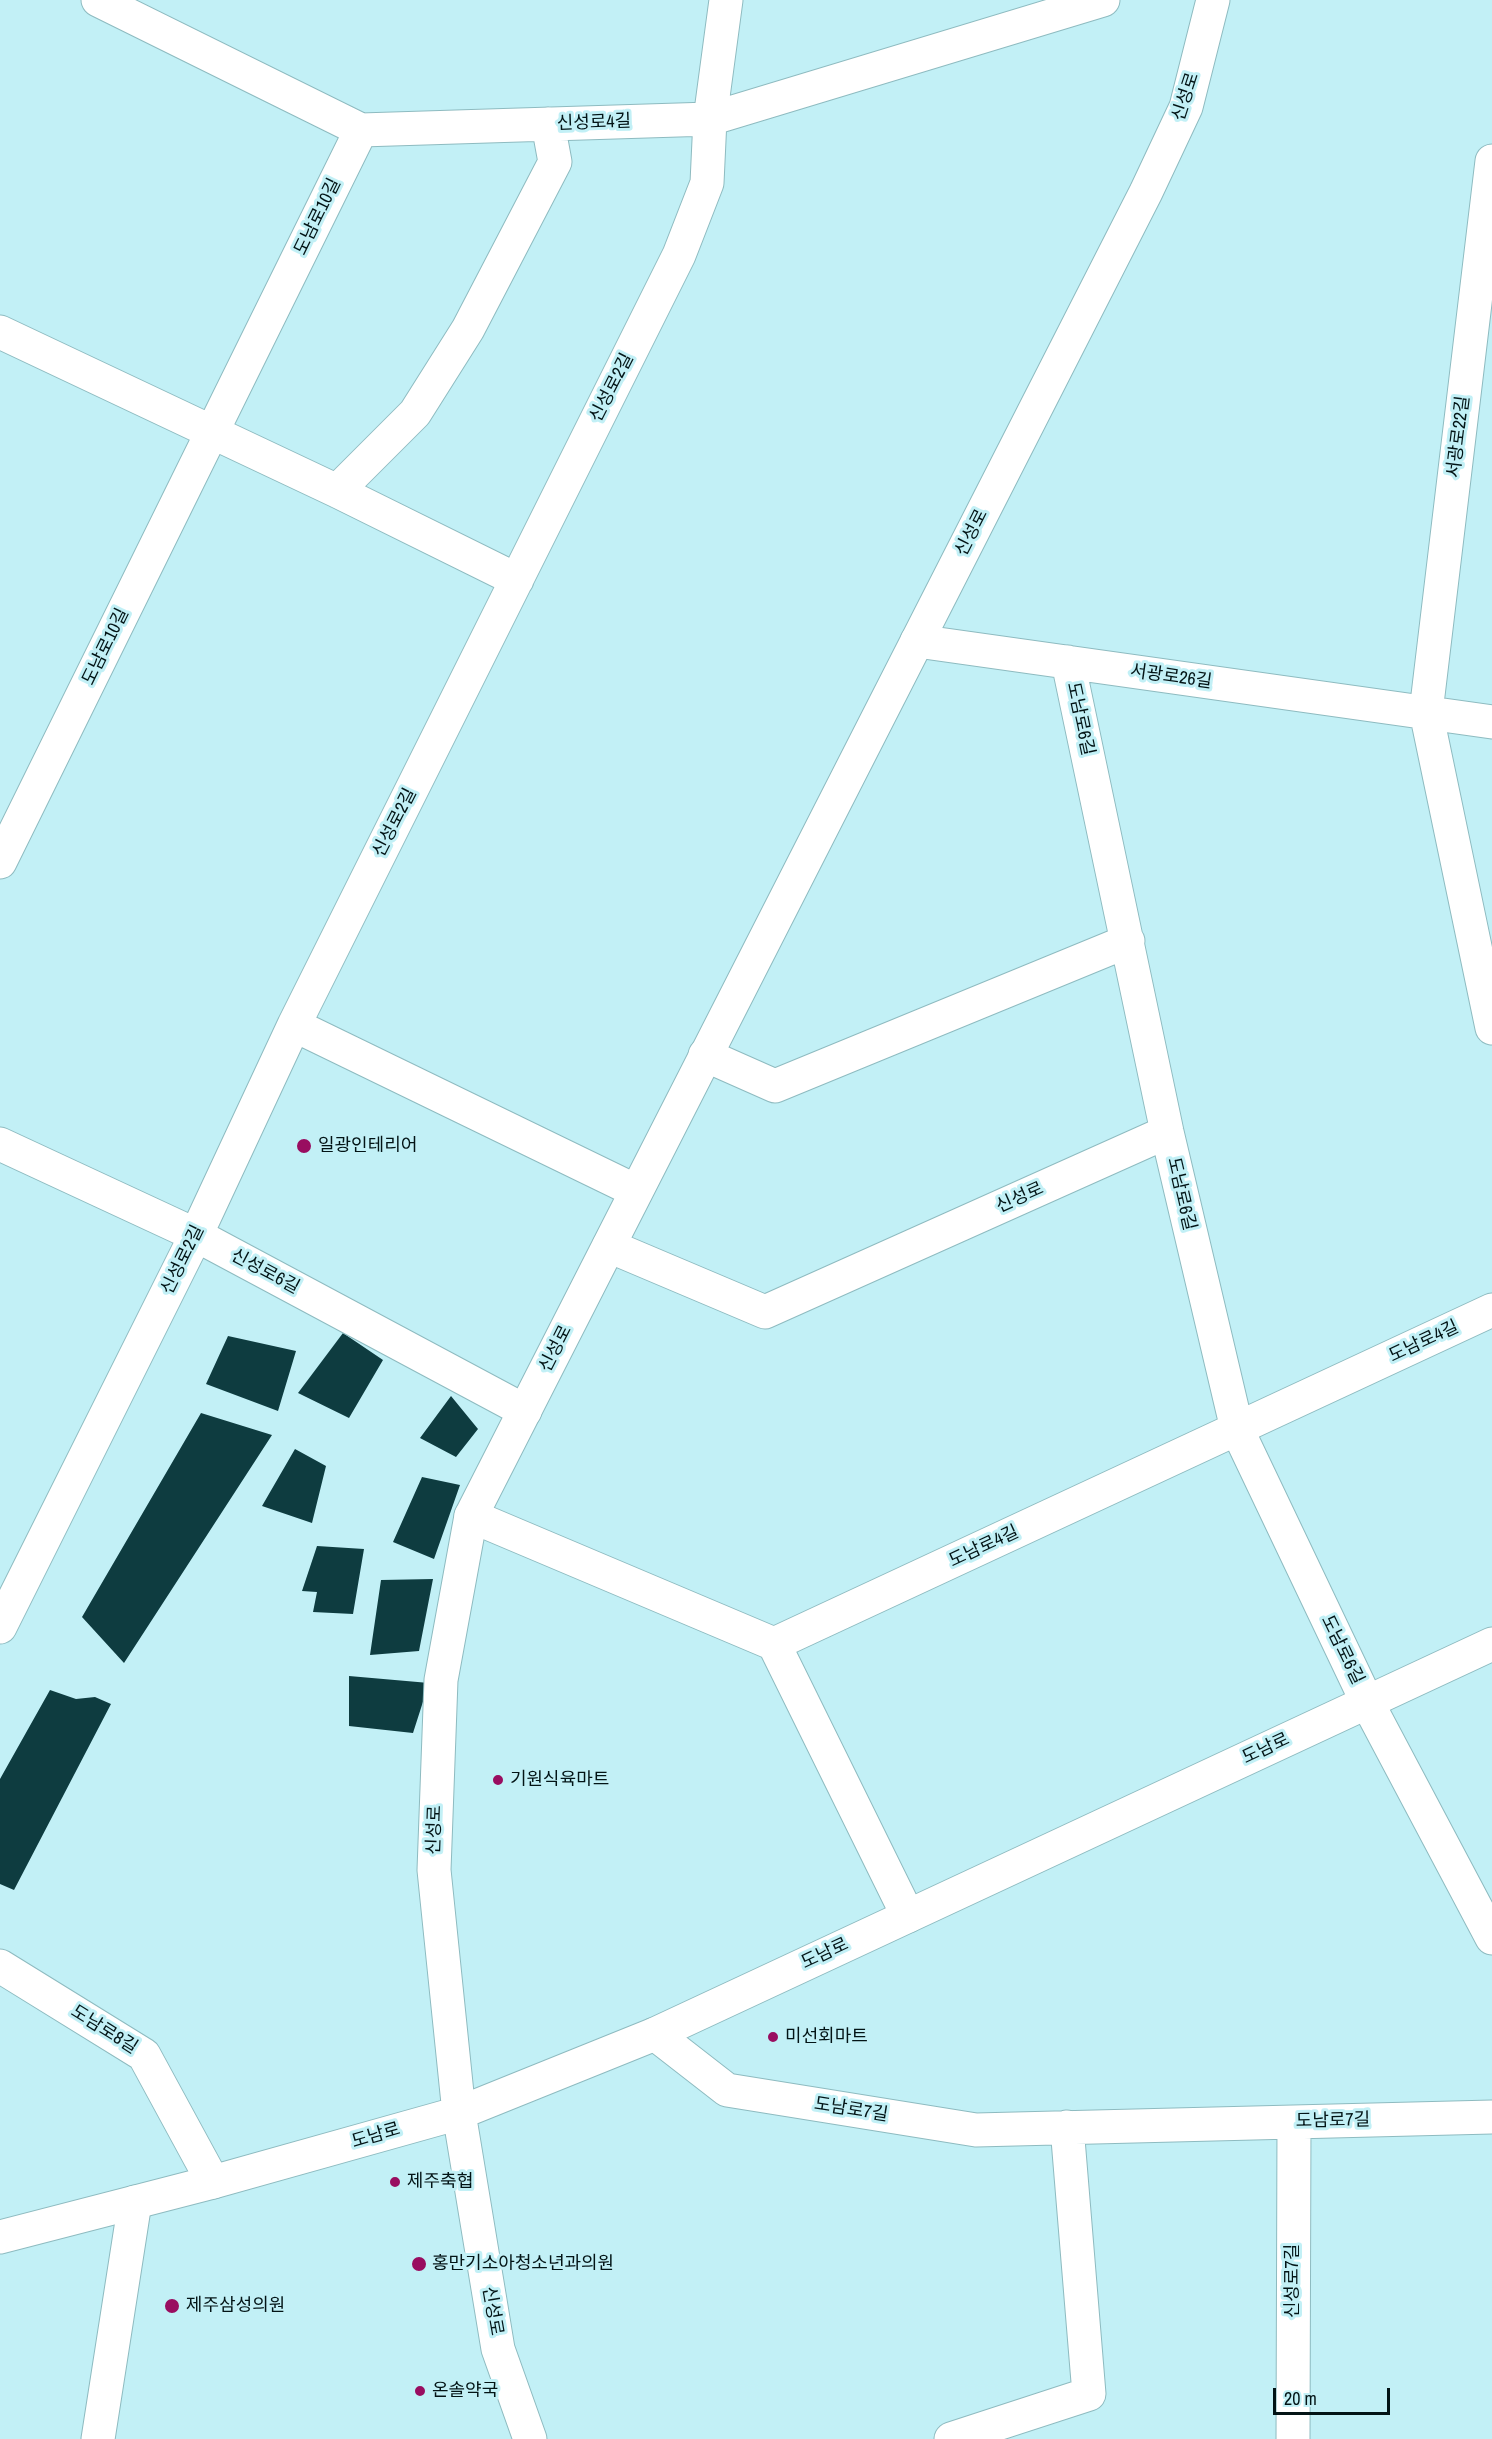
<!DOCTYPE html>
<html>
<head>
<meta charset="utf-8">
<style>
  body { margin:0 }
  #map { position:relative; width:1492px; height:2439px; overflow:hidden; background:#c2f0f6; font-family:"Archivo Narrow",sans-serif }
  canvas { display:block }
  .scale { position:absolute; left:1273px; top:2388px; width:117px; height:27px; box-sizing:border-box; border:3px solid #031416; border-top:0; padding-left:8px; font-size:18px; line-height:21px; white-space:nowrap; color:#031416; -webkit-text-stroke:4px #c2f0f6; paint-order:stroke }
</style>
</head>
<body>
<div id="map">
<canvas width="1492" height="2439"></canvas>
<div class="scale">20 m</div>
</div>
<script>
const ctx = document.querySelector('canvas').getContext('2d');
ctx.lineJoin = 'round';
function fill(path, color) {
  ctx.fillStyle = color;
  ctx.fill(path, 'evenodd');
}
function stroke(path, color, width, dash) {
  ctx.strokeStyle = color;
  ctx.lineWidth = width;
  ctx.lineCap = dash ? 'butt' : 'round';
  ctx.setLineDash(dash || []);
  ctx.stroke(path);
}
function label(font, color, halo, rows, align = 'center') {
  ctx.font = font + ' "Archivo Narrow","Noto Sans KR",sans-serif';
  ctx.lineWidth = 6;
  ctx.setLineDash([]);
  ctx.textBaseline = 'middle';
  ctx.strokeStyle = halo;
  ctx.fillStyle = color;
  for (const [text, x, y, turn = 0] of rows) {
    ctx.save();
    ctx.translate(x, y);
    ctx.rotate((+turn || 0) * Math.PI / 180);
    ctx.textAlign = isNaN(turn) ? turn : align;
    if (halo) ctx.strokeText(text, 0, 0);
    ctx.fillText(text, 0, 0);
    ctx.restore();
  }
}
const building = new Path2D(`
  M343 1333 383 1360 349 1418 298 1393Z
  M228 1336 296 1351 278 1411 206 1384Z
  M451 1396 478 1429 456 1457 420 1438Z
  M201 1413 272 1435 124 1663 82 1617Z
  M295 1449 326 1466 312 1523 262 1506Z
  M422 1477 460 1485 434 1559 393 1542Z
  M317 1546 364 1549 353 1614 313 1612 317 1592 302 1591Z
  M433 1579 419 1651 370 1655 381 1580Z
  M349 1676 429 1683 413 1733 349 1726Z
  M50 1690 76 1699 95 1697 111 1704 14 1890 0 1884V1779Z`);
const minor = new Path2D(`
  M98 0 361 130 710 119 1103 0
  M1492 161 1426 712 1492 1028
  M0 332 337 491 517 580
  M337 491 415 413 468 329 555 162 548 124
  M917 641 1492 722
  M1068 662 1167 1132 1237 1429 1367 1702 1492 1938
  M0 862 361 130
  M294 1025 636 1191
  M705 1055 775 1086 1128 941
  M0 1144 196 1235 525 1411
  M609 1246 765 1312 1167 1132
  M471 1516 774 1644 1492 1310
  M0 1627 196 1235 294 1025 679 255 707 183 710 119 726 0
  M774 1644 908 1916
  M0 1966 144 2055 213 2182
  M655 2034 727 2090 976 2130 1492 2117
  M98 2439 135 2202
  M951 2439 1089 2394 1067 2127
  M1293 2439 1294 2122`);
const tertiary = new Path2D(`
  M0 2237 213 2182 459 2113 655 2034 1492 1644
  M530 2439 498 2349 459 2113 434 1870 441 1680 471 1516 1146 192 1186 107 1213 0`);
const markers = [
  [304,1146,8,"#990d60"],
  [498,1780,6,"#990d60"],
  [773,2037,6,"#990d60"],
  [395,2182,6,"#990d60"],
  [419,2264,8,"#990d60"],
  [172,2306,8,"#990d60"],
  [420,2391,6,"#990d60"]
];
const streetNames = [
  ["신성로",1186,97,-72],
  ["신성로4길",594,123,-2],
  ["도남로10길",318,217,-64],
  ["신성로2길",612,388,-63],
  ["서광로22길",1459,437,-83],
  ["신성로",972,533,-63],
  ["도남로10길",106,647,-64],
  ["서광로26길",1171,677,8],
  ["도남로6길",1080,719,78],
  ["신성로2길",395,823,-63],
  ["도남로6길",1181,1194,77],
  ["신성로",1020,1198,-24],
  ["신성로2길",183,1260,-64],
  ["신성로6길",265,1272,28],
  ["도남로4길",1424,1342,-25],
  ["신성로",556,1349,-63],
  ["도남로4길",984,1547,-25],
  ["도남로6길",1342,1650,64],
  ["도남로",1266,1749,-25],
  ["신성로",435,1830,-88],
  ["도남로",825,1954,-25],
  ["도남로8길",104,2030,32],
  ["도남로7길",851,2110,9],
  ["도남로7길",1333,2121,-1],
  ["도남로",376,2136,-16],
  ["신성로7길",1293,2281,-90],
  ["신성로",492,2311,80]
];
const poiNames = [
  ["일광인테리어",318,1146],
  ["기원식육마트",510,1780],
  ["미선회마트",785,2037],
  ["제주축협",407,2182],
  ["홍만기소아청소년과의원",432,2264],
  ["제주삼성의원",186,2306],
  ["온솔약국",432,2391]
];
fill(building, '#0e3c40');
stroke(minor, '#8ebbc0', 35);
stroke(tertiary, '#8ebbc0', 35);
stroke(minor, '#fff', 33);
stroke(tertiary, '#fff', 33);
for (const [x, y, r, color] of markers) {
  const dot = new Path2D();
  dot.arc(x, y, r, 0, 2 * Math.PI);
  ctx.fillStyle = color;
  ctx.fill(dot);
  stroke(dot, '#c2f0f6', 2);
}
label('18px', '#031416', '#c2f0f6', streetNames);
label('18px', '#031416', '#c2f0f6', poiNames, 'left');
</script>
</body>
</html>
